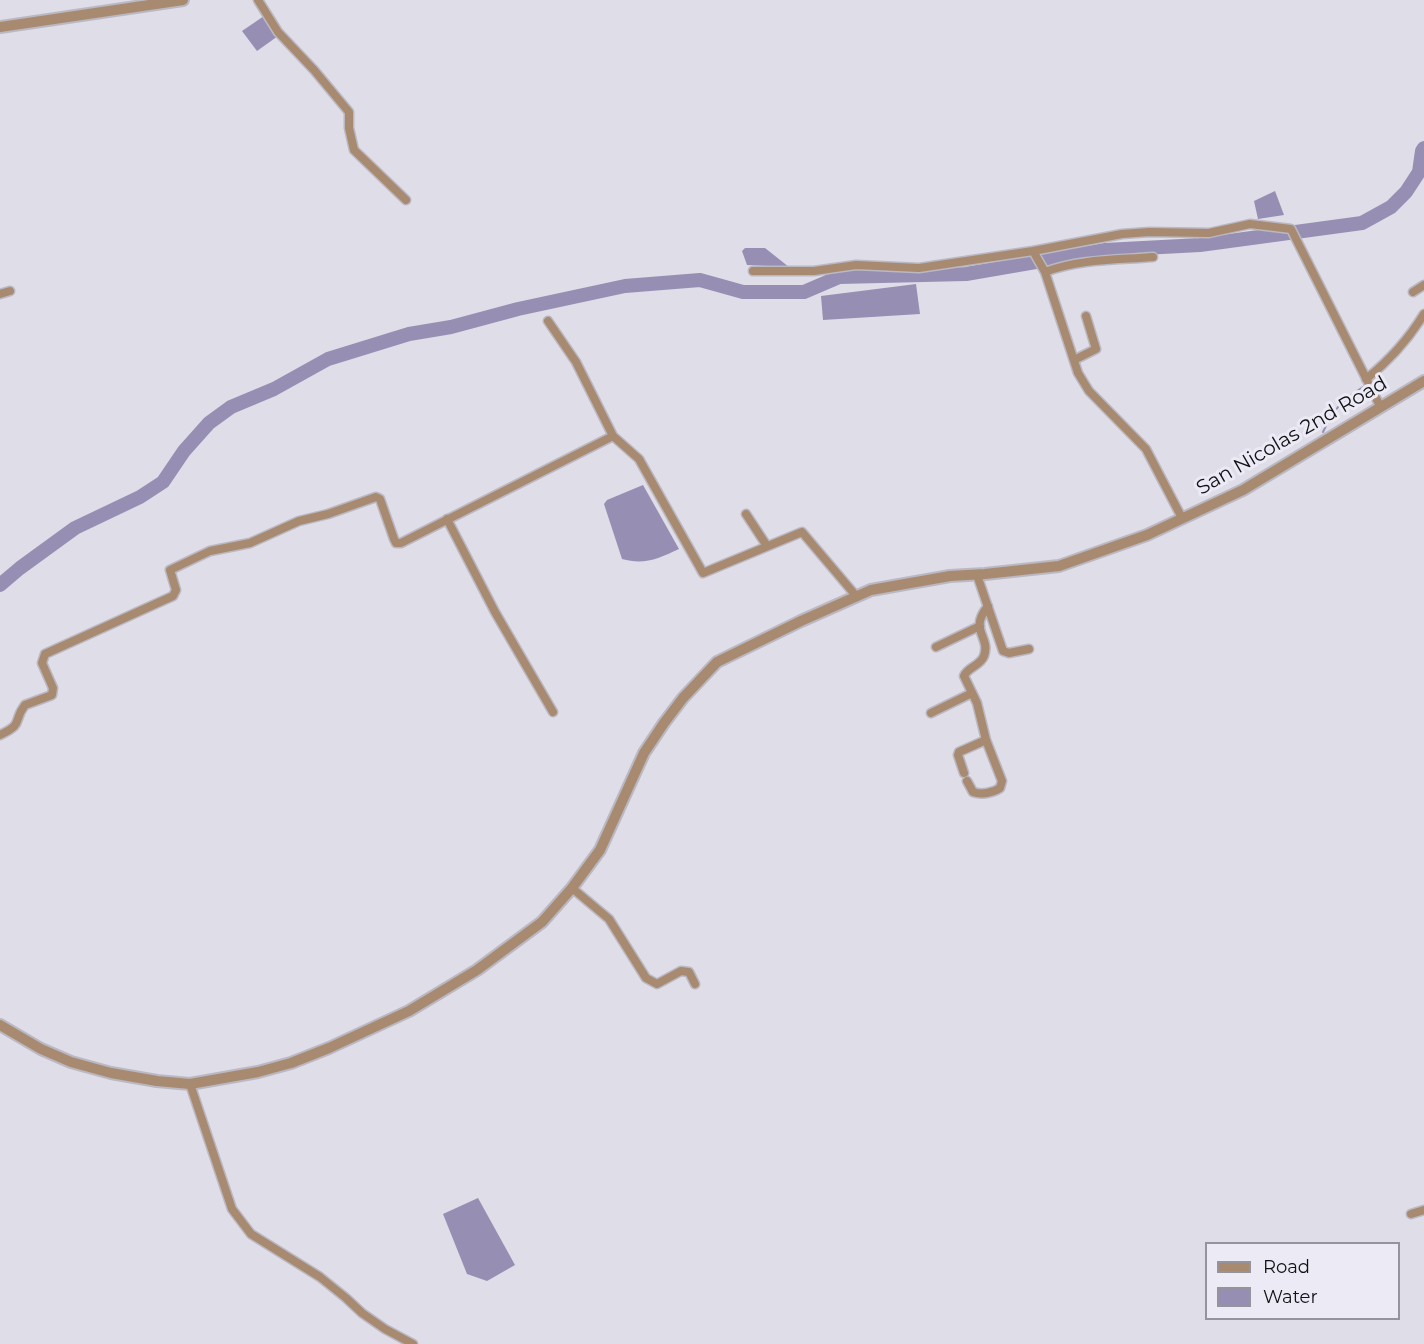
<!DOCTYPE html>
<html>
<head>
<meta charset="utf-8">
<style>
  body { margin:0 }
  #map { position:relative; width:1424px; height:1344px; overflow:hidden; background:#dfdde8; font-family:Montserrat,sans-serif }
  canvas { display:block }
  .legend { position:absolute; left:1205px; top:1242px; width:195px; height:78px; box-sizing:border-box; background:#eceaf5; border:2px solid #95939b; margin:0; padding:8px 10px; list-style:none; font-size:18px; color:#121115 }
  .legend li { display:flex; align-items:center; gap:12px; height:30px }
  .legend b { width:30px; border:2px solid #95939b }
</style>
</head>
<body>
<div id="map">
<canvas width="1424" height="1344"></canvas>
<ul class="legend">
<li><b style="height:8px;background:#a88a70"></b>Road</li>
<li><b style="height:16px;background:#978eb4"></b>Water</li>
</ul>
</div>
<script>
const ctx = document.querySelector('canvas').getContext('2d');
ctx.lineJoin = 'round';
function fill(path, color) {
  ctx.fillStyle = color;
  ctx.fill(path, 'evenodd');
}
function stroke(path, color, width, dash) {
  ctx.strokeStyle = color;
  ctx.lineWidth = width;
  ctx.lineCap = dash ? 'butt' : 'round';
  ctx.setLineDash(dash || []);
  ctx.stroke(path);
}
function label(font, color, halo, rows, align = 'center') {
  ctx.font = font + ' Montserrat,sans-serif';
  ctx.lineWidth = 6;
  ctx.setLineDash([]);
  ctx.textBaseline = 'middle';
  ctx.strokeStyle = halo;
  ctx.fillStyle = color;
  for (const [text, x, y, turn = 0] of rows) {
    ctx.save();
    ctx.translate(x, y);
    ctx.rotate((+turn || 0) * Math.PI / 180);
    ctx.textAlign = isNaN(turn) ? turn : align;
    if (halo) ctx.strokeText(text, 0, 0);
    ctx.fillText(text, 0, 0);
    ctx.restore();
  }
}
const water = new Path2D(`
  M264 16 278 36 257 51 242 31Z
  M1275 191 1284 215 1258 219 1254 201Z
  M745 248H765L789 267 747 265 742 251Z
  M916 284 920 314 823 320 821 296Z
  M643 485 679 549C658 559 644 565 622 559L604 504 607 500Z
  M478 1198 515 1265 487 1281 467 1274 443 1214Z`);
const stream = new Path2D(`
  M1371 381 1393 360
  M1323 432C1335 406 1343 400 1366 385`);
const river = new Path2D(`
  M0 585 20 568 75 528 140 497 163 482 184 451 209 423 231 407 274 389 328 359 409 334 451 327 518 309 625 286 700 280 743 292H804L839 277 966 274 1105 250 1200 245 1362 223 1391 207 1406 192 1419 172 1422 151 1424 148`);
const minor = new Path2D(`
  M258 0 278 32 314 70 349 112V128L354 150 406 200
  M1033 251 1122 234 1149 232 1209 233 1250 224 1291 229 1380 406
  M1153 257C1117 260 1079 259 1045 272L1078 373 1089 391 1146 449 1182 518
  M753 271H814L856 265 919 268 1033 251 1045 272
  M1413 292 1424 285
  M0 294 10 291
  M548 321 576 362 613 436
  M1074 360 1096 349 1086 316
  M1366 379C1390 360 1408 340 1424 314
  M746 514 767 546
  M447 519 495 612 553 712
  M977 575 1003 651 1009 653 1029 649
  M936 647 980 626
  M931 713 972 693
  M0 735C25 723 12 722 25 705L52 695 53 688 42 663 45 654 173 596 176 590 170 570 210 551 250 543 299 521 328 514 376 497 380 499 394 539 396 543H401L613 436 639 459 703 573 802 532 857 597
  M986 740 977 703 964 676C968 667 980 666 984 656 991 636 968 631 988 606
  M964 773 958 755 959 752 986 740 1002 781 1000 788C993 793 981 795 973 792L967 781
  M572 888 609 919 646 978 657 984 681 971 689 972 695 984
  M190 1084 232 1209 251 1234 320 1277 346 1298 362 1313 385 1329 413 1344
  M1411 1214 1424 1210`);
const tertiary = new Path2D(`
  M0 27 183 0
  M0 1025 41 1049 71 1062 111 1073 157 1081 190 1084 258 1072 291 1063 329 1048 409 1011 477 970 542 922 572 888 600 850 644 753 664 723 683 698 717 662 801 621 871 590 950 576 985 574 1059 566 1147 535 1243 490 1424 381`);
const streetNames = [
  ["San Nicolas 2nd Road",1292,436,-30]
];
fill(water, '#978eb4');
stroke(stream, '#978eb4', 2);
stroke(river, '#978eb4', 14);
stroke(minor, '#bab8c2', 11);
stroke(tertiary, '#bab8c2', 14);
stroke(minor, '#a88a70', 8);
stroke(tertiary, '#a88a70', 10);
label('20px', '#121115', '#eceaf5', streetNames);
</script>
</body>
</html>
